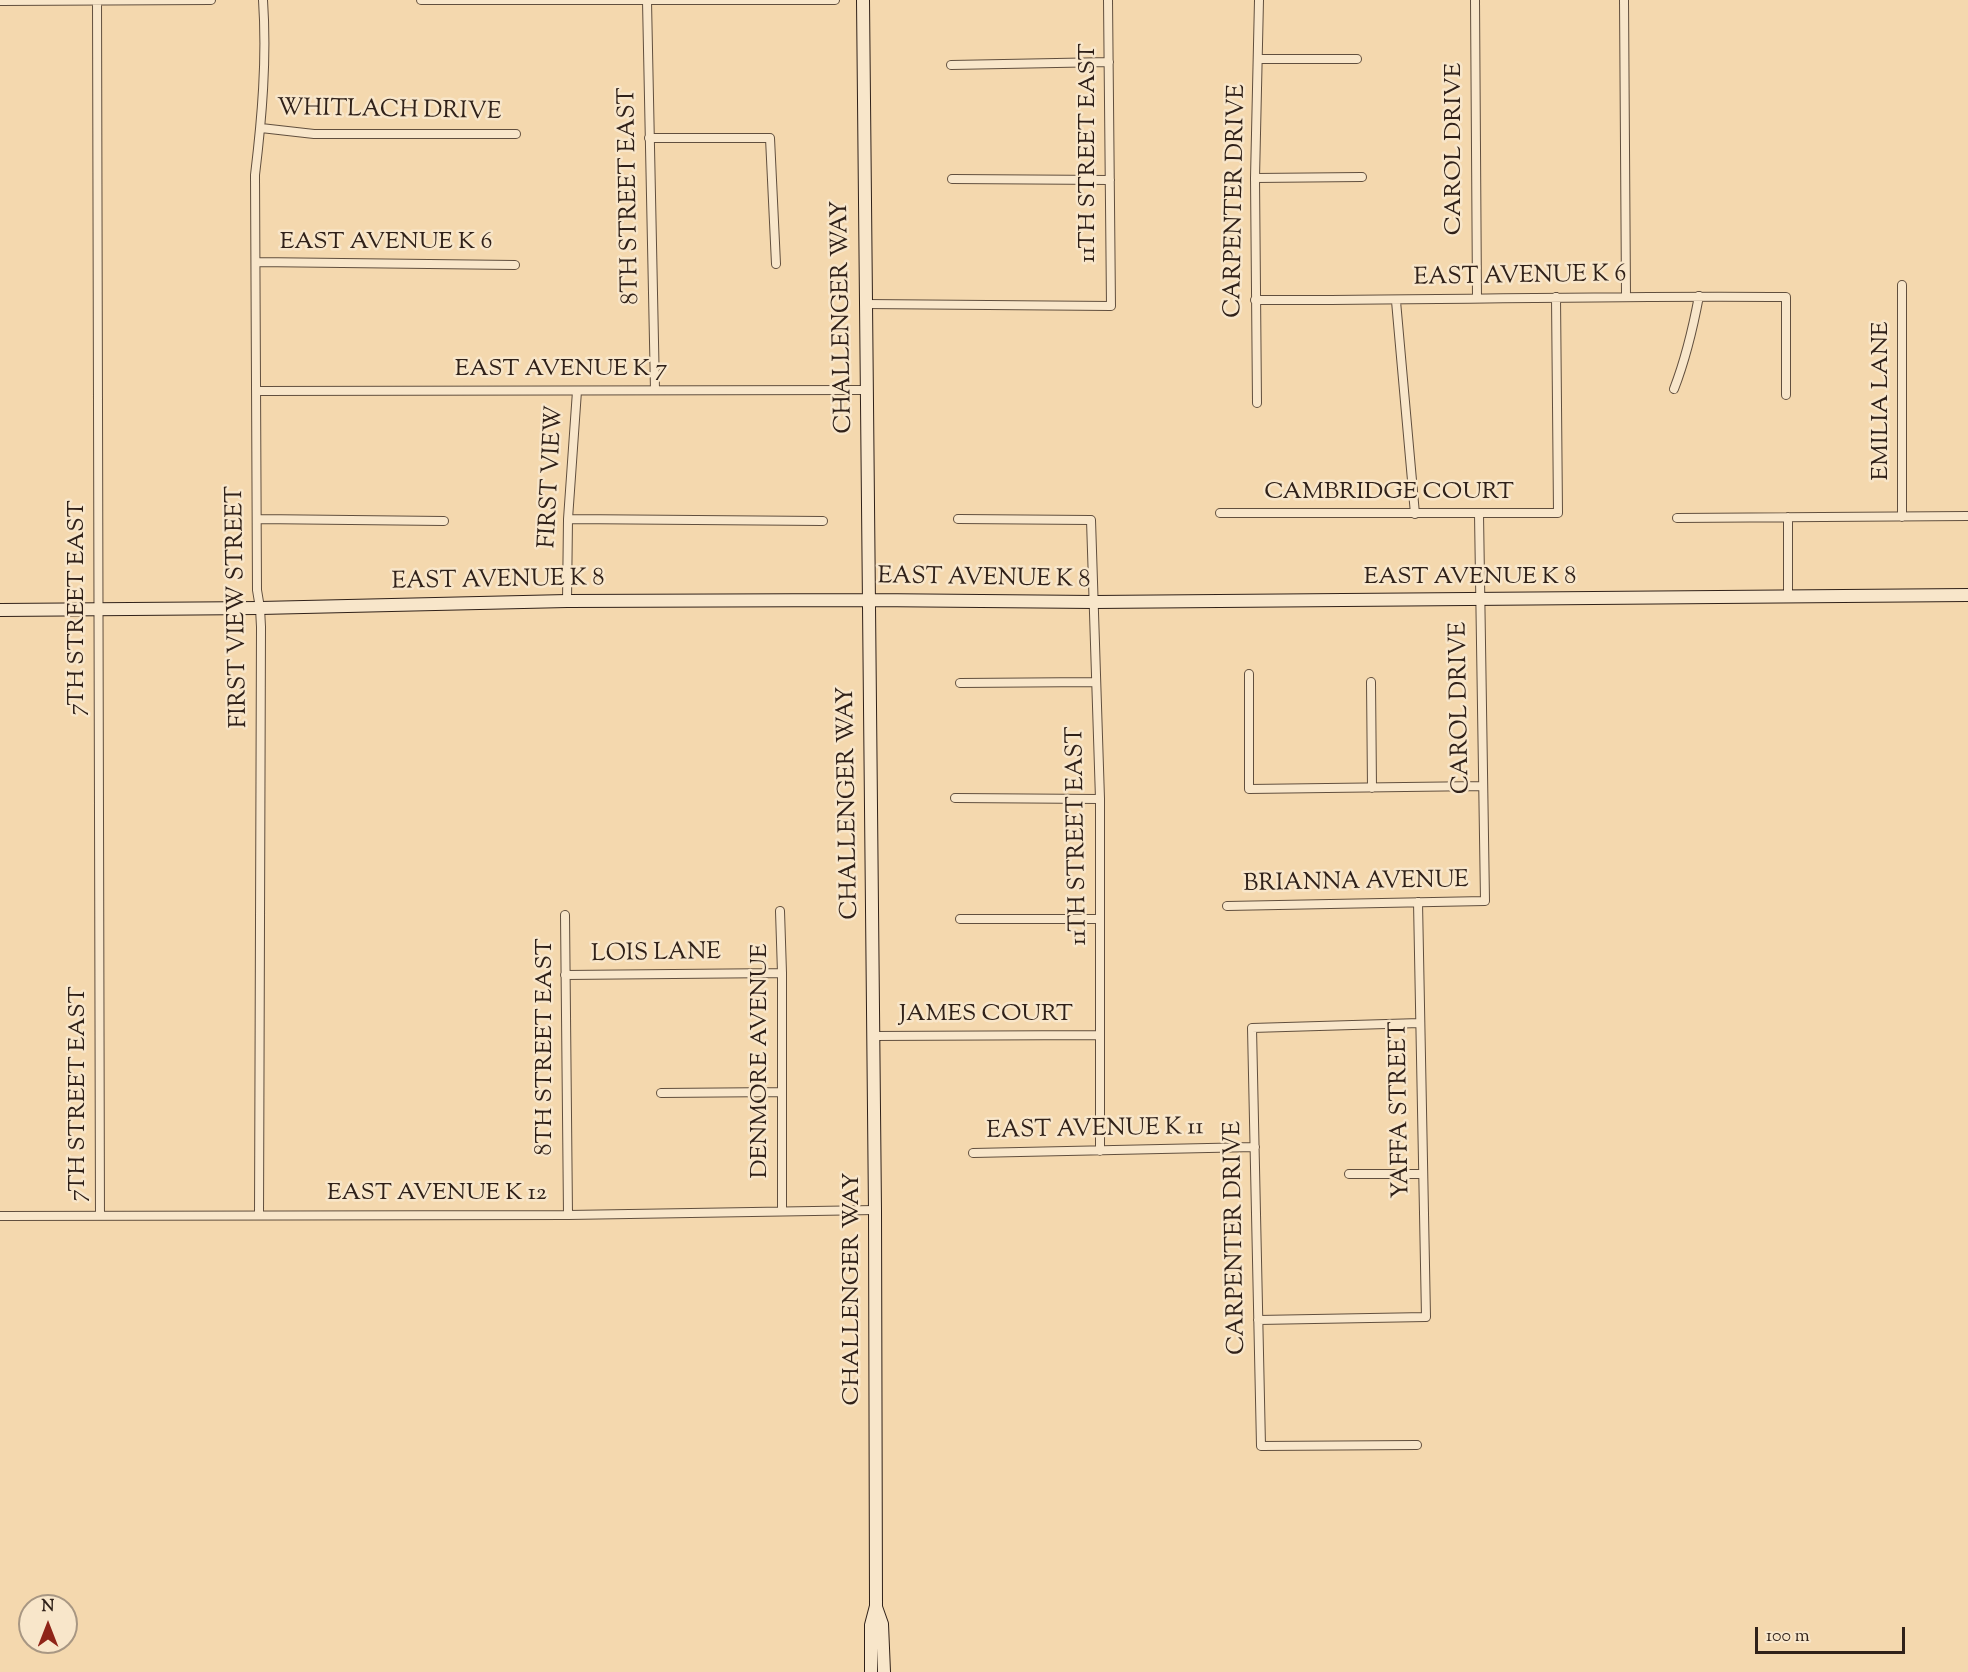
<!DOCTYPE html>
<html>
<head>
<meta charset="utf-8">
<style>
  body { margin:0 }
  #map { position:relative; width:1968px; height:1672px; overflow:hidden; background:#f4d8ae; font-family:"Sorts Mill Goudy",serif }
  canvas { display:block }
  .north { position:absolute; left:18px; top:1594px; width:60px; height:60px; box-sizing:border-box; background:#f8e6ca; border:2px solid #a89783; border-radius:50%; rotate:0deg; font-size:16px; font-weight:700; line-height:24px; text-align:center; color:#302119 }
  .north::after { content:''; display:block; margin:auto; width:21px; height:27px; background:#8f2418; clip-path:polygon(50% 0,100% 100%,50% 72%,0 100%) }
  .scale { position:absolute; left:1755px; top:1627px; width:150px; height:27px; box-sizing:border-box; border:3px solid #302119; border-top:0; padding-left:8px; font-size:18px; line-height:21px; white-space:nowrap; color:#302119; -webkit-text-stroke:4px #f8e6ca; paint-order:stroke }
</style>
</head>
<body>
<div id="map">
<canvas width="1968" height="1672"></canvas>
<div class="north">N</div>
<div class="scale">100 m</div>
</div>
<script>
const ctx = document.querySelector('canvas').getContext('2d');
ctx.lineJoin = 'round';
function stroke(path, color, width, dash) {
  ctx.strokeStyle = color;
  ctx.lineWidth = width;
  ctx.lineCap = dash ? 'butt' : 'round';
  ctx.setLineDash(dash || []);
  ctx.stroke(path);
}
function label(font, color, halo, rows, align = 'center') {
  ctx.font = font + ' "Sorts Mill Goudy",serif';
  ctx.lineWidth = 5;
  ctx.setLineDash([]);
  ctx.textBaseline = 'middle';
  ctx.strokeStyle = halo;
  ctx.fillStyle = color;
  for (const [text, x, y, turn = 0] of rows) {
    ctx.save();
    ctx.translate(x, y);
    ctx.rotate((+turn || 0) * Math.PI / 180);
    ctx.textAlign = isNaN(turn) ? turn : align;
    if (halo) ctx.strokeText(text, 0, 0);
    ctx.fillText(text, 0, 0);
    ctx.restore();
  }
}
const street = new Path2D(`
  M97 0 100 1216
  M421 0H835
  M1475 0 1477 298
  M1624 0 1626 295
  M0 1 211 0
  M647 1 655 390
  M1258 59H1357
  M951 65 1109 62
  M261 128 314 134H516
  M649 138H770L776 264
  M1255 178 1362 177
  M952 179 1110 180
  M256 262 515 265
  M1902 285V517
  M1255 300C1432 301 1609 295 1786 297V395
  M1396 301 1415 514
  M865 304 1111 306 1108 0
  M1674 389C1686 358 1693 328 1699 296
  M257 391 865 390
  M1257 403 1255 178 1259 0
  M1220 513H1558L1556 297
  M1788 517V597
  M1677 518 1968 516
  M257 519 444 521
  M568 519 823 521
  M958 519 1091 520 1100 799V1151
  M567 601 568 519 577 391
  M1249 674V789L1483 786
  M1371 682 1372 788
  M960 683 1095 682
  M955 798 1100 799
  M1227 906 1485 901 1479 514
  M780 911 782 973V1211
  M565 915 568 1215
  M960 919H1100
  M565 975 782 973
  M873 1036 1100 1035
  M661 1093 781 1092
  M973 1153 1255 1147
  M1349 1174H1423
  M259 1215 261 627 260 608 257 590 255 175C262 117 267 59 263 0
  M0 1216 568 1215 875 1210
  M1258 1320 1426 1317 1418 902
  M1417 1445 1261 1446 1252 1028 1420 1023`);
const secondary = new Path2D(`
  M863 0 875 1210 876 1606 871 1625V1672
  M0 610 260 608 567 601 869 600 1094 602 1968 595
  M876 1607 882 1624 884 1672`);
const streetNames = [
  ["WHITLACH DRIVE",389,112,1],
  ["CAROL DRIVE",1456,149,-90],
  ["11TH STREET EAST",1090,153,-90],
  ["8TH STREET EAST",631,196,-91],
  ["CARPENTER DRIVE",1237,201,-89],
  ["EAST AVENUE K 6",386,244],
  ["EAST AVENUE K 6",1520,278,-1],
  ["CHALLENGER WAY",844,317,-91],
  ["EAST AVENUE K 7",561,371],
  ["EMILIA LANE",1883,401,-90],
  ["FIRST VIEW",553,477,-87],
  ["CAMBRIDGE COURT",1389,494],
  ["EAST AVENUE K 8",1470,579],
  ["EAST AVENUE K 8",984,580,1],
  ["EAST AVENUE K 8",498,582,-1],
  ["FIRST VIEW STREET",239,607,-91],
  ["7TH STREET EAST",79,608,-90],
  ["CAROL DRIVE",1462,708,-91],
  ["CHALLENGER WAY",850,803,-91],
  ["11TH STREET EAST",1079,836,-91],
  ["BRIANNA AVENUE",1356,884,-1],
  ["LOIS LANE",656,955,-1],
  ["JAMES COURT",986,1016],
  ["8TH STREET EAST",547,1047,-90],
  ["DENMORE AVENUE",762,1061,-90],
  ["7TH STREET EAST",80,1094,-90],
  ["YAFFA STREET",1402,1110,-91],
  ["EAST AVENUE K 11",1095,1131,-1],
  ["EAST AVENUE K 12",437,1195],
  ["CARPENTER DRIVE",1237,1238,-91],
  ["CHALLENGER WAY",854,1289,-90]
];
stroke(street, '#614f3e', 10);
stroke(secondary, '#302119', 14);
stroke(street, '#f8e6ca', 8);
stroke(secondary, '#f8e6ca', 12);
label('24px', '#302119', '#f8e6ca', streetNames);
</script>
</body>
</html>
